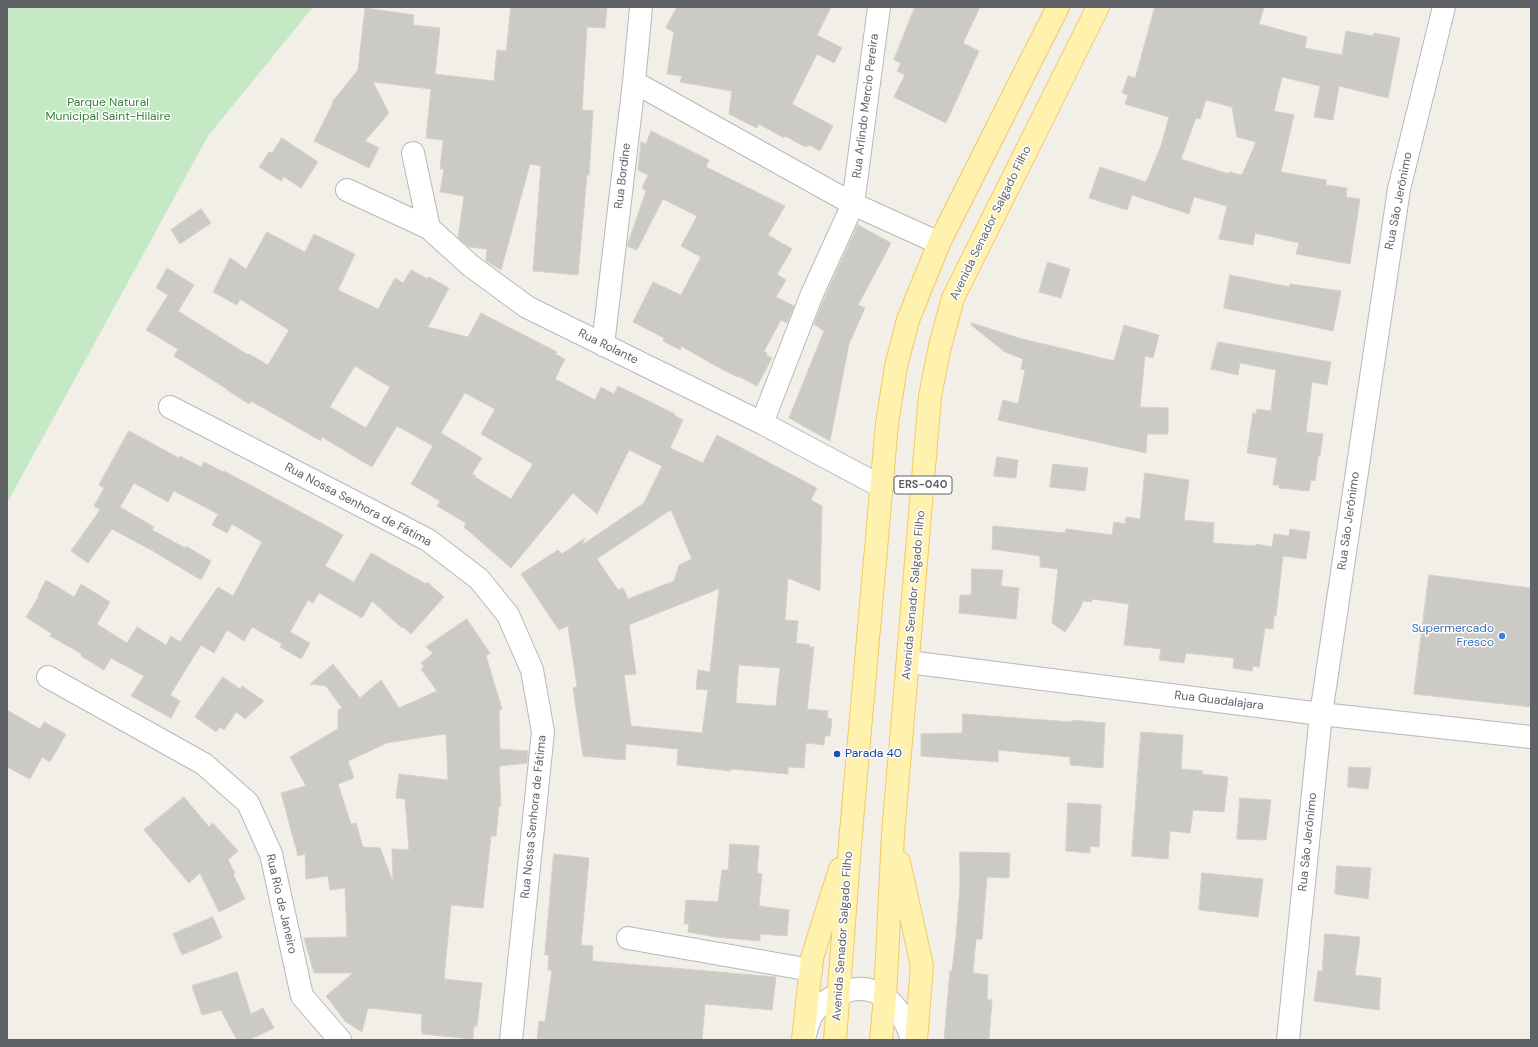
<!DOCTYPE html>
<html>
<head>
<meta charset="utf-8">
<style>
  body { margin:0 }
  #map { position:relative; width:1538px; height:1047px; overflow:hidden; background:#f1efe8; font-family:"DM Sans",sans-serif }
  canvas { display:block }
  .frame { position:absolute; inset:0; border:8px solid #5f6368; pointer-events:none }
</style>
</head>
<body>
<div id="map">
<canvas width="1538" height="1047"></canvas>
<div class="frame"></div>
</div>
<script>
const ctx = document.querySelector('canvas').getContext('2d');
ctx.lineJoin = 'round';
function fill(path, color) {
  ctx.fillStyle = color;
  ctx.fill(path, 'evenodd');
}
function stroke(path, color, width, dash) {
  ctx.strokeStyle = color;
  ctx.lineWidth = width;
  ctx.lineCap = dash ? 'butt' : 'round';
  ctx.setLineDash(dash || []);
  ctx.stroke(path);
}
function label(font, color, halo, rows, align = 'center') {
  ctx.font = font + ' "DM Sans",sans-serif';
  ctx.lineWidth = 3;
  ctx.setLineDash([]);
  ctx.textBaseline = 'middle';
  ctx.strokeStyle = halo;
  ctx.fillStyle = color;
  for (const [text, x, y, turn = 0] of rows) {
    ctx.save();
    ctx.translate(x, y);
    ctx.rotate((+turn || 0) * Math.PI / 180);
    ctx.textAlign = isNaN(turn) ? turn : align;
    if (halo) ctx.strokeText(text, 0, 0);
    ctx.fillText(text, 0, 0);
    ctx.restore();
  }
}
const green = new Path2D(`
  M7 7H313L208 136 7 503Z`);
const building = new Path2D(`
  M511 7H607L605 28 587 27 582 110 593 111 589 175H587L578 275 533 271 541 166 530 164 501 270 486 261 487 249 469 247 458 238 464 196 440 192 444 169H440L443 140 426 138 431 89 373 82 389 113 365 141 379 148 369 168 314 141 333 103 332 102 358 70 365 8 414 15 413 25 440 28 435 74 494 81 497 50 506 51Z
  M677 7H831L817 35 842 48 834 63 817 54 792 104 833 126 820 151 810 145 805 147 785 136 784 138 759 124 757 128 729 114 732 91 680 82 682 76 667 74 674 32 666 28Z
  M915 7H980L963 43 979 51 946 123 894 97 905 75 897 71 901 63 894 60Z
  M1155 7H1264L1259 24 1307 37 1305 48 1342 55 1346 31 1373 36 1374 33 1400 38 1388 98 1339 86 1333 120 1314 117 1320 86 1282 77 1274 111 1294 115 1281 172 1326 180V185L1347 188 1346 197 1360 199 1350 264 1296 254 1299 243 1255 233 1253 245 1219 239 1227 206 1194 197 1189 214 1132 195 1127 210 1089 198 1100 167 1146 182 1161 146 1169 117 1125 104 1128 95 1122 93 1128 76 1135 78ZM1206 100 1232 107 1237 137 1256 142 1242 175 1229 172V174L1181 159 1196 118 1200 119Z
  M651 131 709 160 706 167 785 206 768 235 792 249 777 274 786 280 776 297 794 306 787 323 781 320 764 351 767 353 766 355 772 358 757 386 738 376V377L723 370 681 346 680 350 663 341 664 338 633 322 653 282 681 295 701 257 681 246 697 216 663 199 637 250 627 246 646 191 642 188 648 175 638 170 641 142 646 144Z
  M282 138 318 162 301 188 284 177 281 181 259 167 269 152 272 153Z
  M201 209 211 223 180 244 171 230Z
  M858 225 891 243 858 305 865 308 849 344 830 441 789 418 824 331 814 324 824 299Z
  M267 232 305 252 314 234 355 254 338 290 378 309 395 278 403 283 411 270 428 279 429 277 449 288 428 327 468 337 481 313 557 352 555 354 565 359 555 379 595 400 601 387 614 394 618 386 675 414 674 415 683 420 670 448 703 463 717 435 817 488 811 500 822 506 820 591 788 578 785 620 798 621 796 643 810 645 809 647H814L807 709 828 711 827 718 832 719 830 736H825L824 745 806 743 804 768 788 767V774L731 769V771L677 765 678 749 626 744 625 760 583 756 573 688 577 687 568 626 559 630 521 574 558 550 562 554 585 538 582 545 644 503 662 466 629 450 597 514 573 493 511 568 464 527 466 523 437 506 440 501 411 484 433 446 397 426 372 467 322 437 321 441 251 401 249 404 227 390V389L174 356 178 349 146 330 168 295 156 288 167 268 194 285 178 311 248 355 249 354 268 365 289 330 240 299 237 305 213 292 230 258 246 269ZM355 366 390 387 366 428 330 407ZM465 393 495 409 481 434 533 464 511 499 475 477 476 476 472 474 482 458 441 433ZM671 510 692 559 679 565 674 581 628 599 623 588 618 590 597 559ZM719 589 710 672 698 670 696 689 708 690 702 733 631 726 624 675 636 674 629 625ZM739 665 780 668 776 706 736 703Z
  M1048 262 1070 269 1061 298 1039 292Z
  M1230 275 1285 286 1289 287 1290 284 1341 291 1333 331 1224 308Z
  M972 323 1019 338 1114 361 1124 325 1159 335 1153 358 1145 356 1140 407 1168 408V434H1147L1146 453 998 420 1003 400 1018 404 1025 370 1021 369 1023 359 1005 352 971 325Z
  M1218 342 1331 362 1327 385 1312 382 1306 432 1323 434 1320 456H1318L1315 481 1311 480 1309 491 1279 488V485H1273L1277 458 1247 453 1253 413 1256 414 1257 409 1271 411 1276 370 1240 363 1238 375 1211 369Z
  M129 431 179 458 180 456 201 467 204 462 223 472 224 471 336 531 343 535 325 566 354 582 371 553 426 584 427 582 444 597 411 634 403 627 402 628 372 601 362 618 319 593 313 603 308 600 290 632 310 643 301 659 280 647 282 644 252 627 244 641 227 630 214 653 201 645 170 695 180 701 171 718 131 696 144 676 111 658 104 670 81 656 82 654 50 636 52 634 26 617 39 596 38 595 46 580 74 597 81 584 110 602 97 624 127 643 137 627 166 645 171 636 180 642 218 587 233 596 262 542 232 524 227 533 212 525 218 514 174 491 168 502 134 483 120 507 154 527 152 530 185 548 186 546 211 561 201 580 153 551 112 529 88 563 71 551 100 510 94 506 104 488 99 485Z
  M997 457 1018 460 1016 478 994 476Z
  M1053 464 1088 468 1085 491 1050 487Z
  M1145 473 1189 480 1184 520 1214 523 1213 543 1256 546V544L1272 547 1274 534 1289 536 1290 529 1310 532 1306 559 1283 556 1276 616H1274L1273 629 1265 628 1259 667 1253 666 1252 671 1233 668 1234 658 1186 653 1184 663 1159 660 1161 649 1124 645 1129 604 1092 599V602L1083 601 1080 609 1065 632 1052 623 1058 569 1040 567V556L992 549 993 526 1065 533 1066 529 1112 535 1114 522 1125 524 1126 517 1140 519Z
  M972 569 1003 570 1001 586 1019 588 1016 619 959 613 960 595H971Z
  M1429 575 1531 588V707L1414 694Z
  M467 619 490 653 486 656 502 709 499 710 500 749 528 751 527 763 500 766 499 767 501 806H499L496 836H491L483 908 451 905 444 979 482 983 477 1026H474L473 1039 422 1034V1030H421L422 1014 368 1008 362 1032 345 1021 326 996 353 973H314L304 938 347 937 345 888 330 890 328 876 306 879 305 854 298 856 281 793 306 786 290 757 338 729V710L342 708 326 686 310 684 333 664 360 698 381 680 399 708 437 691 421 669 424 667 421 663 433 653 426 647ZM446 734 448 780 399 774 396 798 405 799 409 850 392 849 393 882 380 848 363 847 356 823 351 824 338 784 354 778 348 761 387 743Z
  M223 677 240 689 242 686 264 701 245 719 236 712 224 730 220 727 216 732 195 717Z
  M7 710 40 729 44 722 66 734 50 762 42 757 30 779 7 767Z
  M963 714 1072 722V720L1105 723 1103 768 1070 765V757L998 750V762L921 756V734L962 733Z
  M1141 732 1183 735 1181 769 1203 771 1202 774 1228 777 1224 812 1193 810 1190 833 1170 831 1168 859 1132 856Z
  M1349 767 1371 768 1368 789 1348 787Z
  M184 797 209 827 213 823 238 851 228 860 235 873 233 874 245 899 219 912 200 873 189 883 144 830Z
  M1240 798 1271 800 1266 840 1237 839Z
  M1068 803 1101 805 1099 847 1090 846V853L1066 851Z
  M730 844 759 846 757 873 762 874 759 906 789 910 787 936 760 934V941L716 937 688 932 689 924H684L686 900 718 902 722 870H728Z
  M960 852 1010 853 1009 878 987 877 982 939H976L973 973 988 975 987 1000H992L989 1040H944L950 971H952L956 937 960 886Z
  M554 854 589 858 581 945 593 946 592 961 776 977 772 1010 705 1004 702 1040H537L539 1021 545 1022 552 970H548L549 955H545Z
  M1337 866 1371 868 1368 899 1335 894Z
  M1202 873 1263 879 1258 917 1199 910Z
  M213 917 222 938 182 955 173 934Z
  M1325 934 1360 937 1355 975 1381 978 1379 1010 1314 1001 1318 971H1322Z
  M237 972 251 1014 263 1008 274 1028 249 1040H237L221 1010 202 1015 192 986Z`);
const minor = new Path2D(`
  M634 82 853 204 939 243
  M413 153 429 228
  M347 190 429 228 471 266 527 307 762 423 882 487
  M603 345 634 82 641 7
  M170 407 428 540 479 579 508 615 532 670 543 732 511 1040
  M762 423 812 294 853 204 879 7
  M908 662 1321 714 1531 737
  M48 677 204 764 248 803 271 854 302 996 340 1040
  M628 938 811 970
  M805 1035C807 1028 809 1018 814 1012 821 1003 830 998 841 993 878 978 902 1007 912 1040
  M1288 1040 1321 714 1399 189 1444 7`);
const major = new Path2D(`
  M899 862 922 966 916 1040
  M803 1040 812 958 840 869
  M835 1040 851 832 887 424 896 366 908 320 939 243 1058 7
  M881 1040 885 998 893 835 930 396 940 346 953 298 1098 7`);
const markers = [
  [1502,636,4,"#3f7fe0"],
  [837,754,4,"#1a4fb4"]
];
const shields = [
  [923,485,58]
];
const shieldNames = [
  ["ERS-040",923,485]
];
const parkNames = [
  ["Parque Natural",108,103],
  ["Municipal Saint-Hilaire",108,117]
];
const streetNames = [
  ["Rua Arlindo Mercio Pereira",866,106,-83],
  ["Rua Bordine",623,176,-83],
  ["Rua São Jerônimo",1399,201,-79],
  ["Avenida Senador Salgado Filho",991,223,-64],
  ["Rua Rolante",608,347,26],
  ["Rua Nossa Senhora de Fátima",358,505,28],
  ["Rua São Jerônimo",1349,521,-82],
  ["Avenida Senador Salgado Filho",914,595,-85],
  ["Rua Guadalajara",1219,701,7],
  ["Rua Nossa Senhora de Fátima",534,817,-84],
  ["Rua São Jerônimo",1308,842,-84],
  ["Rua Rio de Janeiro",281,904,77],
  ["Avenida Senador Salgado Filho",843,936,-86]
];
const shopNames = [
  ["Supermercado",1494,629],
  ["Fresco",1494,643]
];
const transitNames = [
  ["Parada 40",845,754]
];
fill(green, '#c5e8c5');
fill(building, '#cccac5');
stroke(building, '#d6d1c6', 1);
stroke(minor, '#b5b8bc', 24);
stroke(major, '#f2c960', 24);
stroke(minor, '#fff', 22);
stroke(major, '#fff2af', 22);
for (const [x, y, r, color] of markers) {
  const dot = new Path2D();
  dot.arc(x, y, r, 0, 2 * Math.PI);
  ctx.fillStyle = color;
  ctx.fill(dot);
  stroke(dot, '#fff', 1.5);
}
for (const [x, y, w] of shields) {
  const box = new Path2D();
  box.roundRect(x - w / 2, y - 9, w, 18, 3);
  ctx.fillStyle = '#fff';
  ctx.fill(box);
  stroke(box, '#5f6368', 1);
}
label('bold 11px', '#5f6368', null, shieldNames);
label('12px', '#348238', '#fff', parkNames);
label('12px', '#5f6368', '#fff', streetNames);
label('12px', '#366cbe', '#fff', shopNames, 'right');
label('12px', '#164399', '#fff', transitNames, 'left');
</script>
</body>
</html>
